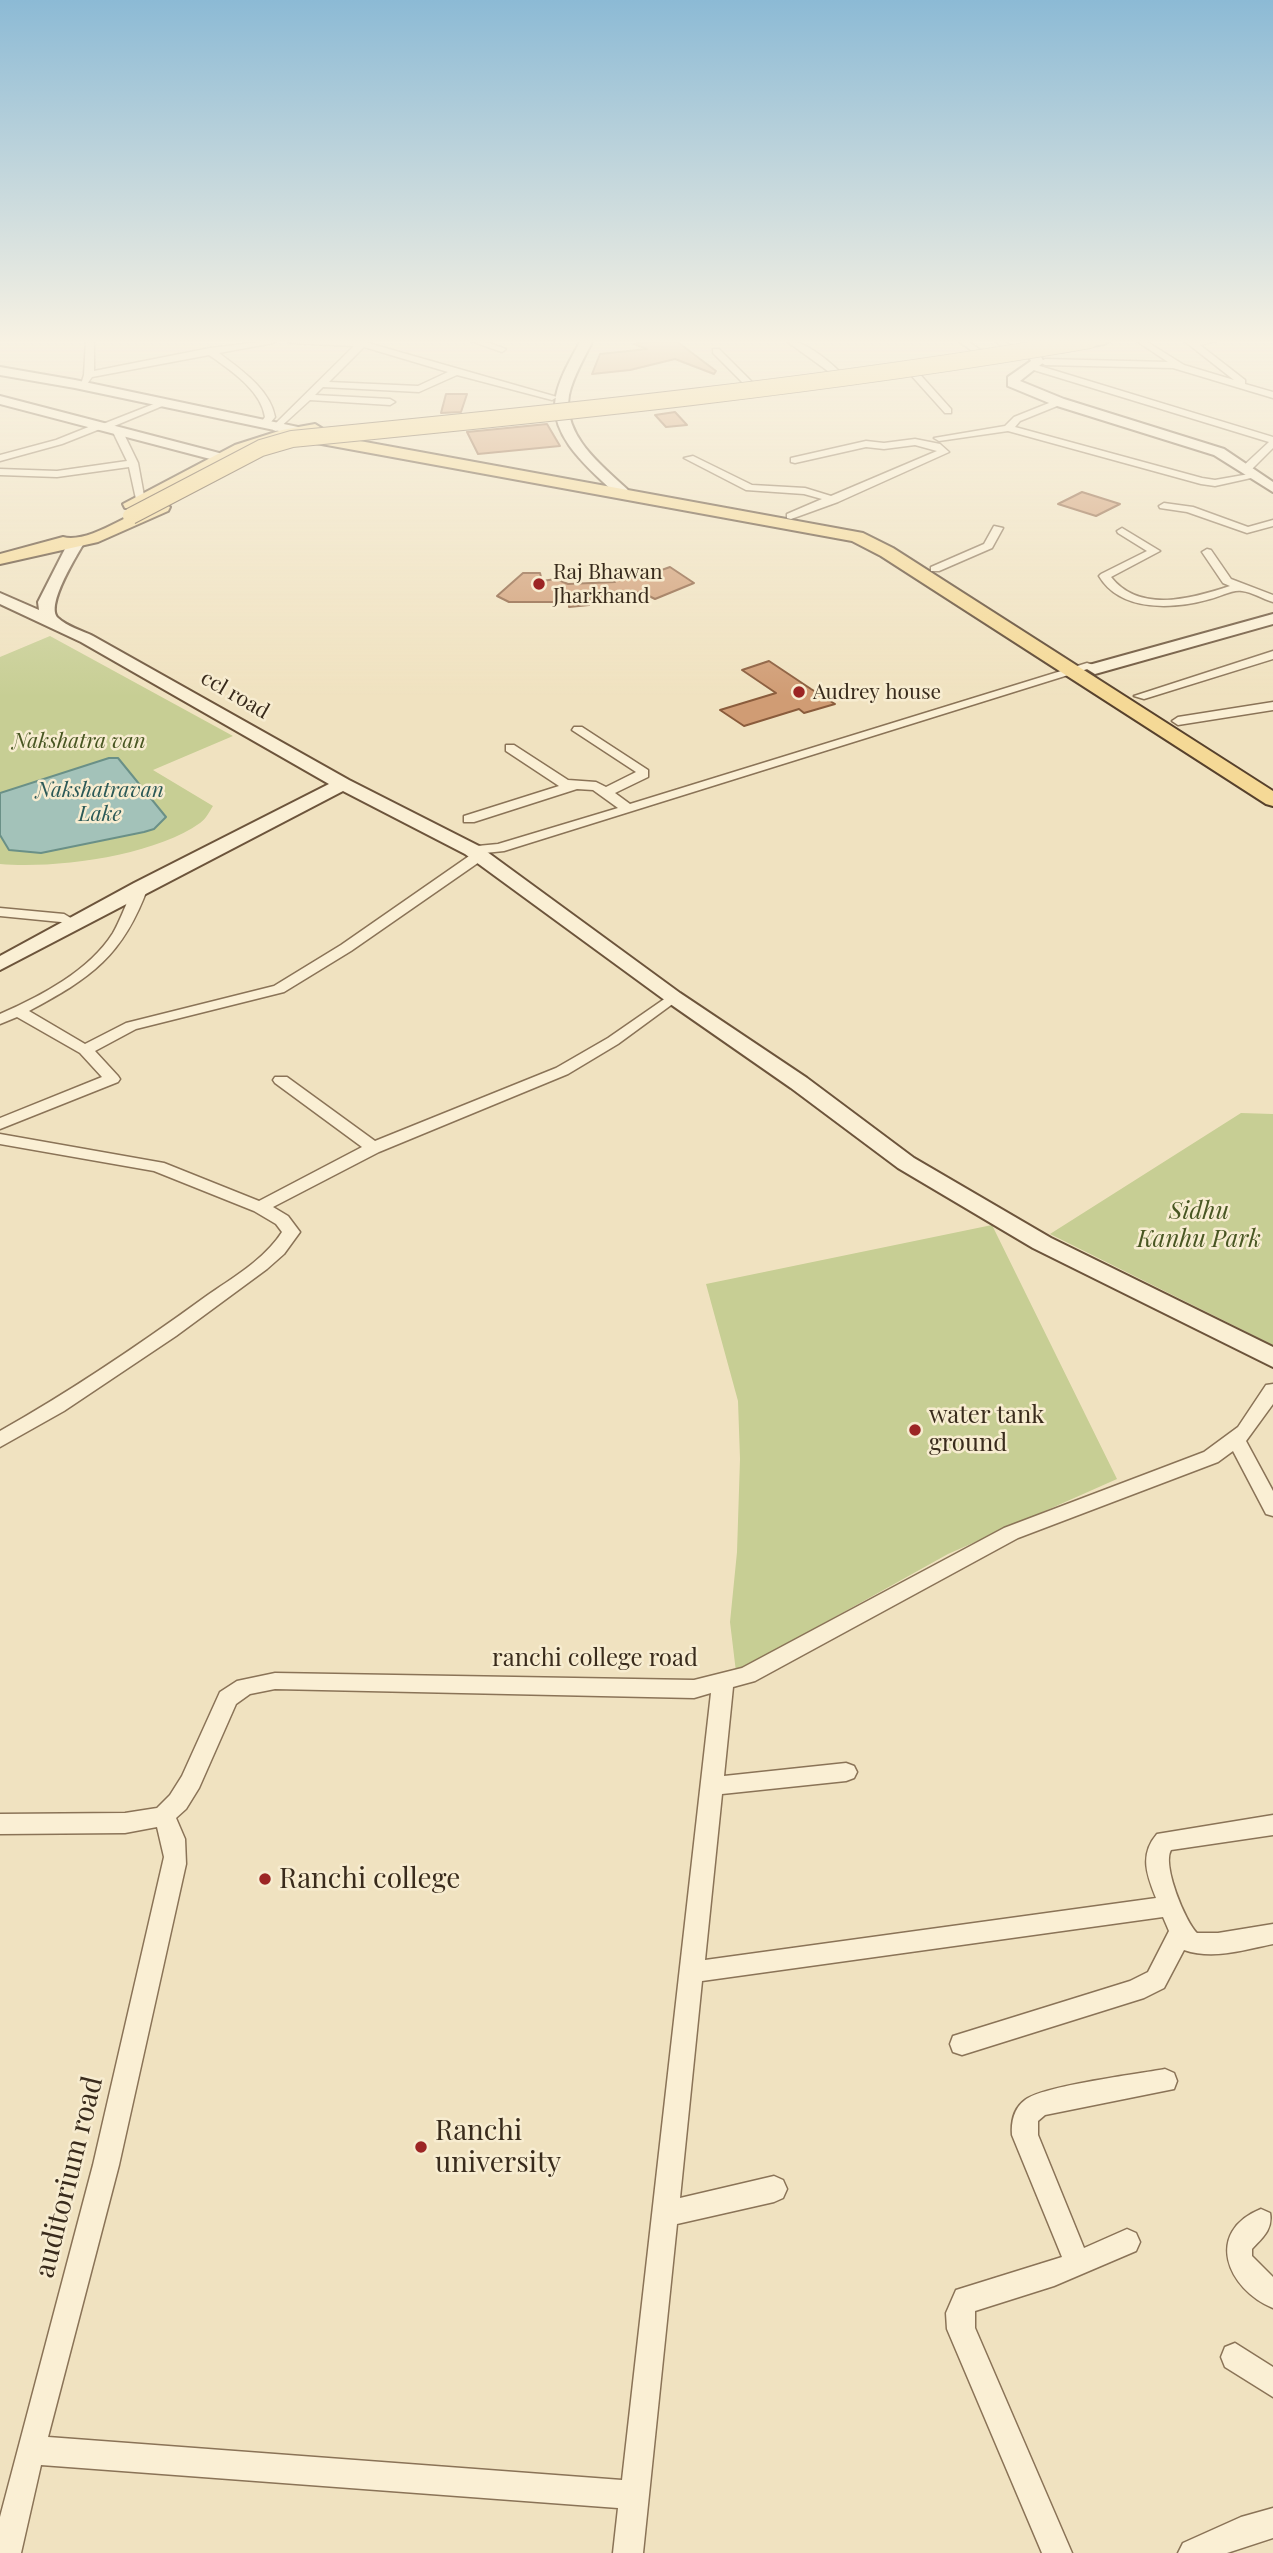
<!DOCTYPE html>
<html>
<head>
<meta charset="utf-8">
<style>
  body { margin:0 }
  canvas { display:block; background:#f0e2c0 }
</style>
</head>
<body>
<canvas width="1273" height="2553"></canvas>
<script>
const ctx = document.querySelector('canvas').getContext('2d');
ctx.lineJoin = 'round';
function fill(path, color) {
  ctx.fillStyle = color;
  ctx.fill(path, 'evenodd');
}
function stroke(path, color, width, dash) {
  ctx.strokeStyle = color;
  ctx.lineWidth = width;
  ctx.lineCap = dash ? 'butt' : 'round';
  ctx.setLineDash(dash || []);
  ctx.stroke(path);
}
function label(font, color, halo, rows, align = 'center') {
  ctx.font = font + ' "Playfair Display",serif';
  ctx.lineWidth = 5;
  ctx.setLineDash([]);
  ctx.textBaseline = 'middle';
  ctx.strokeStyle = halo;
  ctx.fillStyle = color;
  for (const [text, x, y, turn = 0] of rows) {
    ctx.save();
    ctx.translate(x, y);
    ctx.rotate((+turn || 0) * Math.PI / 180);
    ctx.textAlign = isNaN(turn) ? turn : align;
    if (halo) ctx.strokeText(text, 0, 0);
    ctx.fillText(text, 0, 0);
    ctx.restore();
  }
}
const green = new Path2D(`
  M50 636 233 736 153 770 213 806C209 812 206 819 200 823 154 856 55 869 0 864V657Z
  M1241 1113 1273 1114V1345L1050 1234Z
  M992 1225 1117 1479 948 1554 736 1672 730 1622 737 1552 740 1459 738 1401 706 1284Z`);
const water = new Path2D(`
  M109 758H118L166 817 154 829 144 832 41 853 9 850 0 835V793Z`);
const building = new Path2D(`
  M670 340H675L716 371 714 374 675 359 630 370 592 374 600 354 647 349 634 344Z
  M446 394H467L461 412 441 413Z
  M675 412 687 425 666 427 655 415Z
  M547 424 560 446 478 454 467 432Z
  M1082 492 1120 504 1096 516 1058 504Z
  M670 567 694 583 655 599 641 592 593 600 588 601 589 605 569 607V602H509L497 596 523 573H540L542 581 556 579 568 584 615 582 612 578 626 575 639 578Z
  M769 661 811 689 835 704 804 713 799 709 744 726 720 710 776 693 742 670Z`);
const street = new Path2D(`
  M86 340H94V371L210 348 277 340 273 343 219 353C240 369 270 389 275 417L267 427H261L259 425 265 417C261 390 230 370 209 355L92 377 87 384H81L84 375Z
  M287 340H370L368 343 557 397 552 400 457 375 419 392 323 387 315 395 390 399 395 402 390 405 310 400 276 431 273 430V426L354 346 291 343ZM364 347 448 372 418 386 329 382Z
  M468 340H480L506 349 502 352Z
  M785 340C802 339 827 359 840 372L832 374Z
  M957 340H966L995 360 987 362Z
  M994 340H1003L1023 356 1016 358Z
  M1135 340H1144L1184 365 1234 380 1183 340H1220L1200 345 1245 380V384L1273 392V398L1173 368 1045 365 1040 362 1045 359 1168 362Z
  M713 349H719L752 382V386H746L713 353Z
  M1030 363 1273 437V448L1249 472H1241V468L1269 442 1027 368V364Z
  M910 370H916L951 409V413H945L910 374Z
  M1059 399 1062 400V404L1020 421 1015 427 1202 478 1215 480 1255 473 1260 476 1215 486 1201 484 1008 431 939 441 934 438 1005 426 1014 417Z
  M164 400 172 402 107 429H100L62 444 0 461V455L56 440 96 424H103Z
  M117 427 122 430 138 463 145 501 136 499 129 467 57 477 0 475V469L57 471 127 461 112 430Z
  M915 439 940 444 949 452 838 502 791 519 787 518V514L822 499 804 494 746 490 684 458 693 456 752 485 805 488 831 496 937 451 915 445 884 449 866 447 795 463 791 462V458L866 441 884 443Z
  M1164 503 1193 507 1248 527 1273 520V526L1247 533 1187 512 1160 508 1159 506Z
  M994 526 1003 528 992 548 939 571H931V567L984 544Z
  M1122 528 1160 551 1111 577C1140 614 1193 598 1230 586L1223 583 1202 552 1207 549 1211 550 1231 579 1273 595V602C1263 599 1252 592 1242 591 1233 589 1219 597 1210 599 1175 609 1121 613 1099 576L1101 574 1147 551 1118 533 1117 531Z
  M1273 651V659L1144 699 1134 696Z
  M1087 663 1097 666 504 851 485 853V858L351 951 284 992 136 1029 95 1051 118 1076 120 1079 118 1082 0 1129V1118L102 1077 80 1053 17 1017 0 1024V1014C41 996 89 971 113 933 122 917 127 900 136 884H146L148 887C123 956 91 978 29 1011L85 1044 126 1023 274 986 341 945 472 854 467 853V847L498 844 618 808 593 790 577 789 474 822H464V816L559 786 506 751V745H514L568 780 596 782 606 787 636 772 572 730 574 727H582L648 770V777L615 793 630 804Z
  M1273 702V710L1178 725 1172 721 1178 717Z
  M0 908 64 914 81 924 74 928 61 922 0 916Z
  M673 993 678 994 680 997 678 1000 618 1044 568 1074 379 1152 273 1207 288 1216 300 1232 284 1254 267 1269 176 1336 64 1411 0 1447V1431C71 1391 139 1345 205 1297 232 1278 264 1260 282 1232L276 1224 254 1211 154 1171 0 1144V1134L164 1163 259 1201 362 1147 275 1083 273 1080 275 1077H287L375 1141 556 1068 608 1038Z
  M1273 1384V1404L1246 1441 1273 1491V1516L1266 1514 1233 1451 1218 1462 1018 1538 755 1681 733 1687 724 1776 846 1763 854 1766 857 1772 854 1778 846 1781 722 1794 705 1960 1156 1898C1147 1875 1139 1855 1157 1834L1273 1815V1835L1171 1850C1162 1865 1185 1921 1197 1933H1218L1273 1924V1944C1243 1950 1213 1960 1184 1950L1164 1988 1144 1998 962 2055 953 2052 950 2044 953 2036 1130 1981 1148 1972 1169 1931 1163 1917 702 1981 680 2198 774 2176 783 2180 787 2189 783 2198 774 2202 677 2224 643 2553H613L618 2508 41 2465 21 2553H0V2517L93 2165 164 1857 157 1827 125 1833 0 1834V1814L125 1813 157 1808 170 1795 182 1776 220 1692 237 1681 275 1673 694 1680 742 1668 1004 1528 1204 1452 1238 1427 1266 1385ZM275 1689 694 1698 711 1693 622 2480 48 2437 119 2165 186 1864 185 1839 176 1818 186 1809 199 1788 236 1704 250 1694Z
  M1165 2069 1174 2073 1177 2081 1174 2089 1045 2115 1038 2121V2135L1084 2248 1127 2229 1136 2233 1140 2242 1136 2251 1054 2286 975 2311V2328L1072 2553H1042L947 2329 946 2313 956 2290 1062 2257 1012 2135C1011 2122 1014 2108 1025 2100 1042 2086 1138 2074 1165 2069Z
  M1261 2209 1270 2213C1273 2230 1262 2238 1252 2249V2256L1273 2277V2308C1227 2289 1204 2232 1261 2209Z
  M1235 2343 1273 2367V2397L1225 2367 1221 2357 1225 2347Z
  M1273 2508V2538L1227 2553H1178L1183 2543 1241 2517Z`);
const secondary = new Path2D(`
  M581 340H593C585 357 573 376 569 395 562 435 601 465 627 489L629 492 627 495H617C591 470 548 437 556 396 560 376 572 357 581 340Z
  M1033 349 1037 350 1044 362 1020 381 1064 399 1224 449 1273 482V492L1214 455 1054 405 1008 386V377L1031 361 1027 353Z
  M0 367 75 380 298 427 305 431 298 435 75 388 0 375Z
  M0 396 223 454 225 457 218 461 0 404Z
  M76 538 84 543C76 557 45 606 58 618 66 626 83 631 93 636L349 780 479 846 680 993 807 1078 914 1158 1051 1238 1273 1347V1367L1033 1248 898 1168 791 1088 666 1001 465 854 343 791 0 970V956L134 883 329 784 81 642 0 604V593L39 610 38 602 68 543Z
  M1273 614V624L1095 674 1087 669 1089 665Z`);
const primary = new Path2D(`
  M1083 340H1111L1104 344 1060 352 1053 348 1055 345Z
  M315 424 323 429 316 433 863 533 893 548 1273 791V806L1266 804 881 556 852 541 305 441 298 437 246 452 137 508H125L123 504 235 445 282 430Z
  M162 502 170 507 168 511 98 542 0 564V554L63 537C91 544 134 509 162 502Z`);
const primaryBridge = new Path2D(`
  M131 516 261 448 292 439C559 413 826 386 1090 340`);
const markers = [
  [539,584,7,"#9c2524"],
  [799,692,7,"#9c2524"],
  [915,1430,7,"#9c2524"],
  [265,1879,7,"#9c2524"],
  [421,2147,7,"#9c2524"]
];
const farPoinames = [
  ["Raj Bhawan",553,572],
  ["Jharkhand",553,596],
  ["Audrey house",813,692]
];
const farStreetnames = [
  ["ccl road",235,695,30]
];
const farParknames = [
  ["Nakshatra van",79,741]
];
const farWaternames = [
  ["Nakshatravan",100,790],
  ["Lake",100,814]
];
const parkNames = [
  ["Sidhu",1199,1212],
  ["Kanhu Park",1199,1240]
];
const poiNames = [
  ["water tank",929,1416],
  ["ground",929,1444]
];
const streetNames = [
  ["ranchi college road",595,1659]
];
const nearPoinames = [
  ["Ranchi college",279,1879],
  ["Ranchi",435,2131],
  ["university",435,2163]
];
const nearStreetnames = [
  ["auditorium road",69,2177,-76]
];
fill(green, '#c7ce94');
fill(water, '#a3c2b9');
stroke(water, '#6a9087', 2);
fill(building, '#d09c74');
stroke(building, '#8a5c3c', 2);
stroke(street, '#8a7357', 3);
stroke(secondary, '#6c543b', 4);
stroke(primary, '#57412c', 4);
fill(street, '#faefd4');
fill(secondary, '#faefd4');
fill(primary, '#f5d996');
stroke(primaryBridge, '#57412c', 18, []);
stroke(primaryBridge, '#f5d996', 16);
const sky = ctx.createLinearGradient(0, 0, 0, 697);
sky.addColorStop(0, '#8cbad5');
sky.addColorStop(0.49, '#f8f2e3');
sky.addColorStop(1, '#f8f2e300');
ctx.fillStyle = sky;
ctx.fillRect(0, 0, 1273, 697);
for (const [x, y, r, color] of markers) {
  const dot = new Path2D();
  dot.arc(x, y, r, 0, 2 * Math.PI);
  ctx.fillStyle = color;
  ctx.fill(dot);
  stroke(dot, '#f7ecd0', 2.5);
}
label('21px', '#392b1c', '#f7ecd0', farPoinames, 'left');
label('21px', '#392b1c', '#f7ecd0', farStreetnames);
label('italic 21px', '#485622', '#f7ecd0', farParknames);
label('italic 21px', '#2b5957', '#f7ecd0', farWaternames);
label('italic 24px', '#485622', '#f7ecd0', parkNames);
label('24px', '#392b1c', '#f7ecd0', poiNames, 'left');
label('24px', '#392b1c', '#f7ecd0', streetNames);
label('28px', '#392b1c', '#f7ecd0', nearPoinames, 'left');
label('28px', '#392b1c', '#f7ecd0', nearStreetnames);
</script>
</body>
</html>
